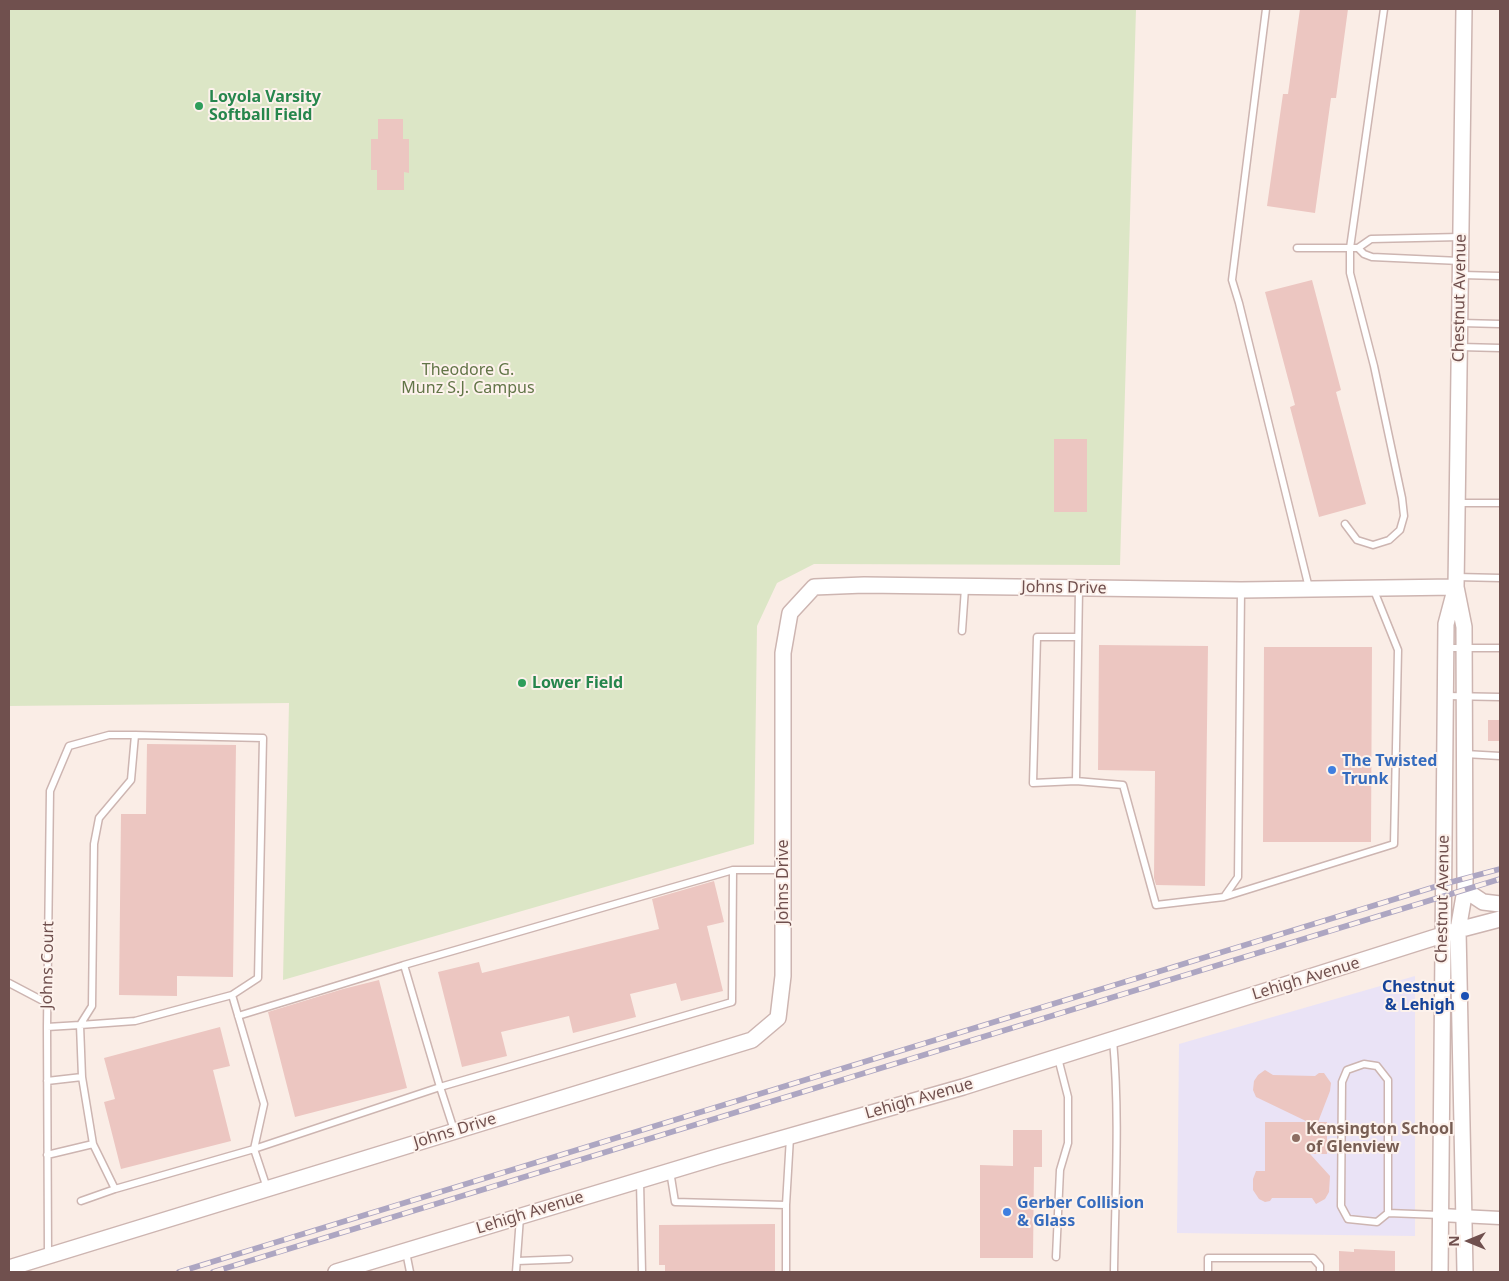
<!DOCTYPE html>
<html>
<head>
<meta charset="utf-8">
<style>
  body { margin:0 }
  #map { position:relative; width:1509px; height:1281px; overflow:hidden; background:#faede6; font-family:"Noto Sans",sans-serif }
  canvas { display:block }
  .frame { position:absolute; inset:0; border:10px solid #70504e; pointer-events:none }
  .north { position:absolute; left:1444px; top:1216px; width:50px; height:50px; -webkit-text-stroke:4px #fdf2ec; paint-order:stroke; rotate:270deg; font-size:14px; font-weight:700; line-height:20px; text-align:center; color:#70504e }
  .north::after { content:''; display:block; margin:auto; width:18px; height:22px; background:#70504e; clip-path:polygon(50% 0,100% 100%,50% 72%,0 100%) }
</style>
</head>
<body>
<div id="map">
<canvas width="1509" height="1281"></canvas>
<div class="frame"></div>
<div class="north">N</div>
</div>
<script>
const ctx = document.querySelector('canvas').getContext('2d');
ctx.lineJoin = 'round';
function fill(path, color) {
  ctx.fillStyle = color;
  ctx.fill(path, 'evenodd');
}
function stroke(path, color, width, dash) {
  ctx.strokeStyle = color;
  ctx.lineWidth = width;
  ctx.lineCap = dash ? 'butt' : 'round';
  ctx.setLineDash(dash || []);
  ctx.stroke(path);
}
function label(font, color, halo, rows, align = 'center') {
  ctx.font = font + ' "Noto Sans",sans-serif';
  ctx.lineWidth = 4;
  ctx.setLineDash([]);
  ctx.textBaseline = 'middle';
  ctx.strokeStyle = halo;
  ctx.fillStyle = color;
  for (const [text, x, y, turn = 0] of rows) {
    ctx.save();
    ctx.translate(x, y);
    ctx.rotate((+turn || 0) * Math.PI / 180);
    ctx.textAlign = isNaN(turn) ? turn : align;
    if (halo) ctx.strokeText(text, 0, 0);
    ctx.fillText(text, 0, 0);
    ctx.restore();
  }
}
const education = new Path2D(`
  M1415 976V1236L1177 1233 1179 1044Z`);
const green = new Path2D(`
  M9 9H1136L1120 565 814 564 777 583 757 626 754 844 283 980 289 703 9 706Z`);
const building = new Path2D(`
  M1300 9H1348L1336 98H1331L1315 213 1267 206 1283 94H1288Z
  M378 119H403V139H409V173L404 172V190H377V170H371V139H378Z
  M1312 280 1341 390 1336 392 1366 504 1319 517 1290 407 1295 405 1265 292Z
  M1054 439H1087V512H1054Z
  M1099 645 1208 646 1205 886 1156 885 1154 878 1155 771 1098 770Z
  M1264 647H1372L1371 842H1263Z
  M1488 720H1500V741H1488Z
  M147 744 236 745 233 977 177 976V996L119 995 121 814H146Z
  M714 881 724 922 707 926 723 991 681 1001 676 983 630 994 636 1017 573 1033 569 1016 501 1032 507 1056 462 1067 438 972 479 962 482 973 659 929 652 899Z
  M379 980 407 1088 295 1117 268 1012 343 989Z
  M220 1027 230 1066 213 1070 231 1141 121 1169 104 1102 115 1099 104 1058Z
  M1265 1070 1273 1075 1315 1076 1319 1073H1324L1331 1083 1330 1091 1318 1122H1327V1154H1310L1330 1176 1329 1192 1325 1199 1316 1204 1312 1198H1272L1270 1201 1265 1202 1259 1199 1253 1190V1179L1256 1171H1265V1122H1308L1256 1097 1253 1090 1254 1081 1258 1075Z
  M1013 1130H1042V1167H1034L1033 1258H980V1165L1013 1166Z
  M775 1224V1272H665V1265H659V1225Z
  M1354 1249 1395 1251V1272H1339V1251L1354 1252Z`);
const service = new Path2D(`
  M1266 9 1232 280 1239 303 1309 588
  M1297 248H1358L1371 239 1460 237
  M1358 248 1364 254 1372 257 1460 261
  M1462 275 1500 276
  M1461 323 1500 324
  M1460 347 1500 348
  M1458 503H1500
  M1345 524 1357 540 1373 545 1389 540 1400 530 1404 516 1402 498 1374 366 1350 273V248L1384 9
  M1456 577 1500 578
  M1079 589 1076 781 1123 785 1156 905 1224 897 1238 877 1241 590
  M962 631 965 588
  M1447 648H1500
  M1446 696 1500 697
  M135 735 263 738 258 978 232 995 135 1021 80 1025 92 1006 94 844 99 818 131 780Z
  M1465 754 1500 756
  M1076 781 1033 783 1037 637H1078
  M1224 897 1394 844 1398 650 1373 588
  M404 965 733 870
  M9 983 47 1003
  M232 995 264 1104 254 1149
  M238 1016 404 965 440 1087 254 1149
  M47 1027 80 1025 82 1077
  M1113 1040C1120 1117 1115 1195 1114 1272
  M47 1081 82 1077 93 1144
  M454 1130 440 1087 732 1002 733 870H782
  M47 1155 93 1144 115 1189 254 1149 267 1188
  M670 1171 675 1202 786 1205 790 1137
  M640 1181 642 1272
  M81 1201 115 1189
  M786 1205V1272
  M1388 1213V1080L1377 1066 1364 1064 1347 1070 1342 1082 1341 1206 1348 1219 1377 1222 1388 1213 1440 1215
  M406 1252 410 1272
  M48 1255 47 1027 50 791 69 746 109 735H135
  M1056 1257 1060 1170 1068 1143V1097L1058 1058
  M517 1261 569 1259
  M516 1272 520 1217
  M1208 1272V1258H1313L1320 1266V1272`);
const minor = new Path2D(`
  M1440 1215 1500 1218`);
const tertiary = new Path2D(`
  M1464 9 1456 587 1464 627 1465 890 1458 930 1465 1272
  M1465 890 1483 902 1500 904
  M9 1268 752 1040 778 1018 783 976V653L790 613 814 587 864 585 1241 590 1456 587
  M336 1272 717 1157 963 1087 1458 930 1500 919
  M1440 1272 1446 624 1455 590`);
const rail = new Path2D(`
  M179 1272 1444 884 1500 869
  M213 1272 1500 879`);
const markers = [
  [199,106,5,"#2e9e5b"],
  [522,683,5,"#2e9e5b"],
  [1332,770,5,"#3f7fe0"],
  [1465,996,5,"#1a4fb4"],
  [1296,1138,5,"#8d6e63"],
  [1007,1212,5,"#3f7fe0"]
];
const leisureNames = [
  ["Loyola Varsity",209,97],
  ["Softball Field",209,115],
  ["Lower Field",532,683]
];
const streetNames = [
  ["Chestnut Avenue",1460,298,-89],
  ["Johns Drive",1064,588,1],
  ["Johns Drive",783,882,-90],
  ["Chestnut Avenue",1443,899,-89],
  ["Johns Court",48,965,-89],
  ["Lehigh Avenue",1306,979,-17],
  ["Lehigh Avenue",919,1099,-16],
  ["Johns Drive",455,1131,-17],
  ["Lehigh Avenue",530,1213,-17]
];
const parkNames = [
  ["Theodore G.",468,370],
  ["Munz S.J. Campus",468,388]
];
const shopNames = [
  ["The Twisted",1342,761],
  ["Trunk",1342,779],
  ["Gerber Collision",1017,1203],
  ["& Glass",1017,1221]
];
const transitNames = [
  ["Chestnut",1455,987],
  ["& Lehigh",1455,1005]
];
const educationNames = [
  ["Kensington School",1306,1129],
  ["of Glenview",1306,1147]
];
fill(education, '#eae3f6');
fill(green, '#dce6c6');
fill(building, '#ecc6c1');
stroke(service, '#cdb5b1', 9);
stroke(minor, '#cdb5b1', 15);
stroke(tertiary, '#cdb5b1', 18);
stroke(service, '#fff', 6);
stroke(minor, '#fff', 12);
stroke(tertiary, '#fff', 15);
stroke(rail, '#ada6c2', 5.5);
stroke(rail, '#fdf2ec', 4, [11]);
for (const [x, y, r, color] of markers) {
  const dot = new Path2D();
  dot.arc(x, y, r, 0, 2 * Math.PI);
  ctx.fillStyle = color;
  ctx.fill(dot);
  stroke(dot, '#fdf2ec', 2);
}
label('bold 16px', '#27864d', '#fdf2ec', leisureNames, 'left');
label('16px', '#70504e', '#fdf2ec', streetNames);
label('16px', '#627547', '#fdf2ec', parkNames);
label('bold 16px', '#366cbe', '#fdf2ec', shopNames, 'left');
label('bold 16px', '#164399', '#fdf2ec', transitNames, 'right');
label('bold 16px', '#785e54', '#fdf2ec', educationNames, 'left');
</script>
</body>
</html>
